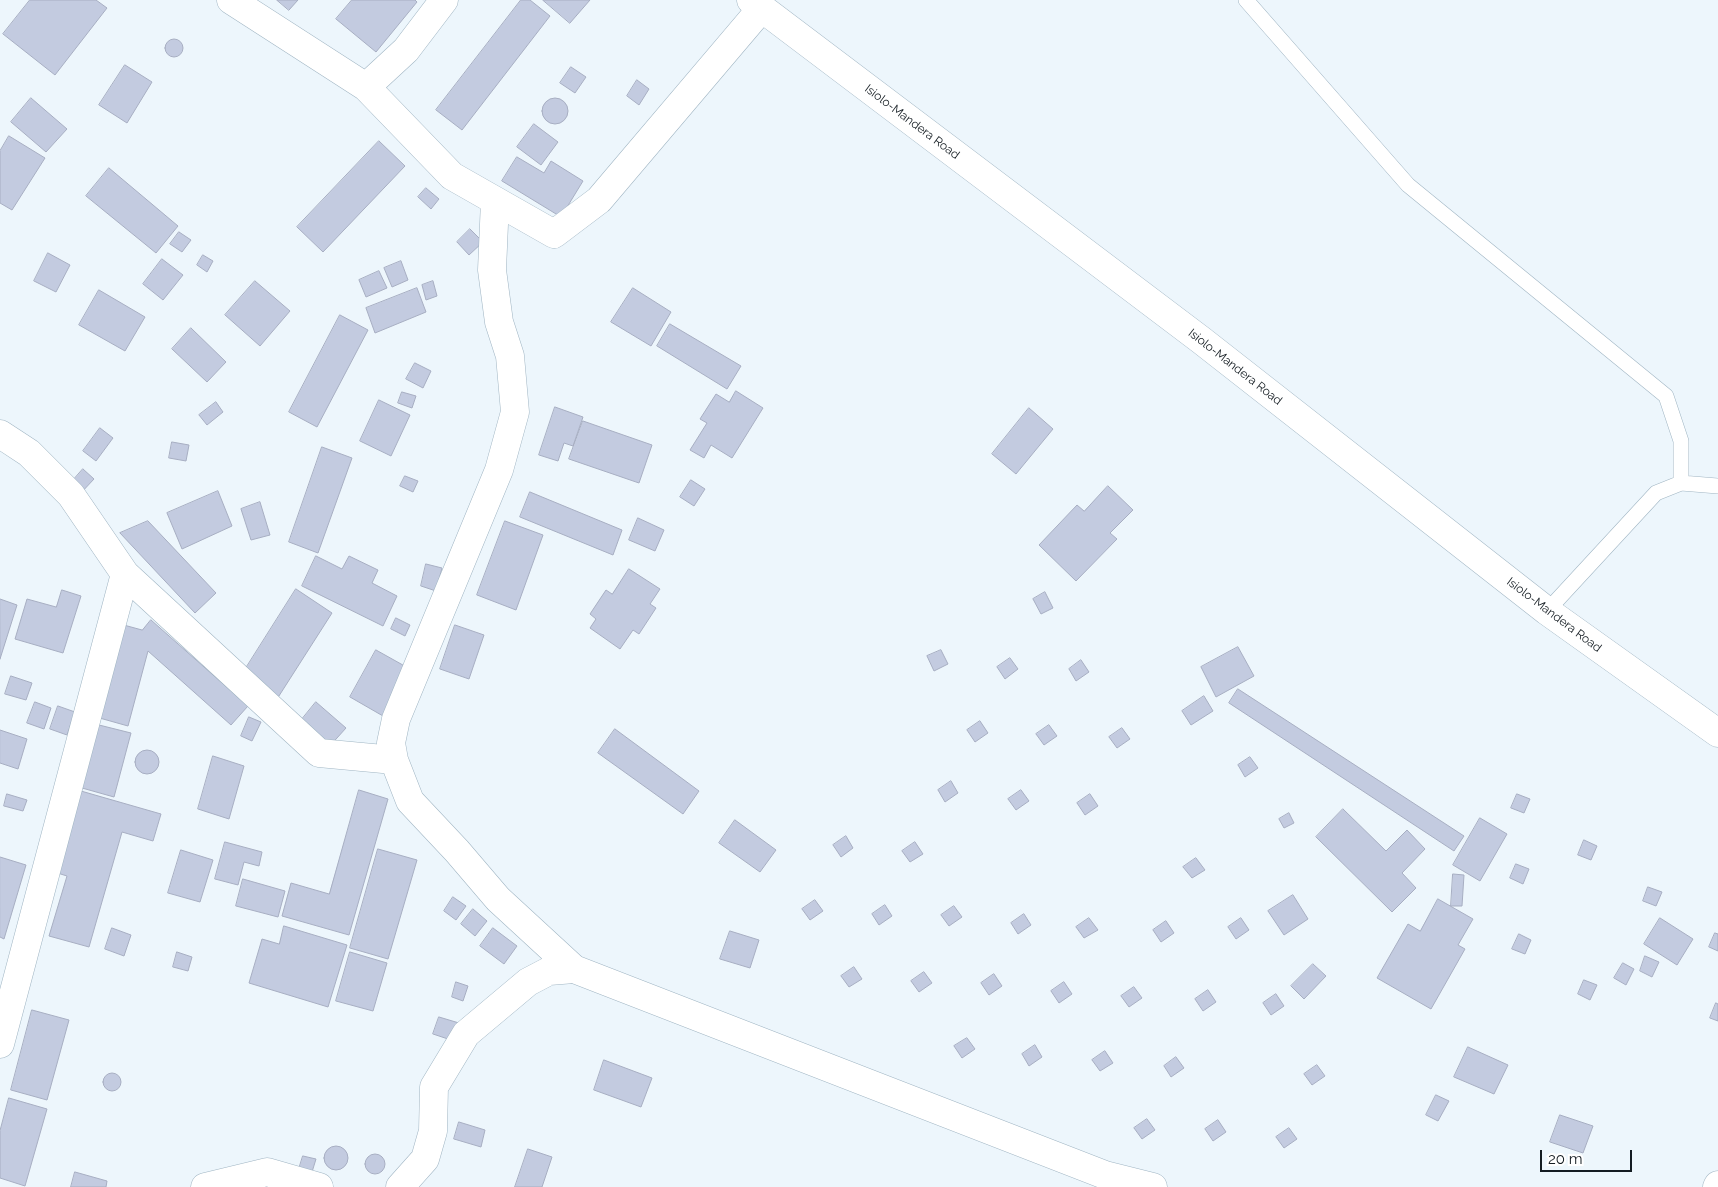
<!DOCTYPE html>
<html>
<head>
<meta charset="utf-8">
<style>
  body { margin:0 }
  #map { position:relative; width:1718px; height:1187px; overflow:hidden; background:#edf6fc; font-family:Raleway,sans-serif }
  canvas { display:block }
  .scale { position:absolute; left:1540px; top:1150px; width:92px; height:22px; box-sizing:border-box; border:2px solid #141c22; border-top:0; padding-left:6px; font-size:15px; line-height:18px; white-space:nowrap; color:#141c22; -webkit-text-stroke:4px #fff; paint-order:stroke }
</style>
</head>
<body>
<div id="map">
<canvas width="1718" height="1187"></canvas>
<div class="scale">20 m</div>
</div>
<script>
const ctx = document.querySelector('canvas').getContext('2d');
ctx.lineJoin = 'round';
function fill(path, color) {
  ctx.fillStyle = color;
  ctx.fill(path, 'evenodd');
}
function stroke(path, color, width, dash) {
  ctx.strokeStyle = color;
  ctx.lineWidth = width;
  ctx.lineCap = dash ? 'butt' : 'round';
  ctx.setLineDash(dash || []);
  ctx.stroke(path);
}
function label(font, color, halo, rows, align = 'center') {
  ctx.font = font + ' Raleway,sans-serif';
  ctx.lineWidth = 4;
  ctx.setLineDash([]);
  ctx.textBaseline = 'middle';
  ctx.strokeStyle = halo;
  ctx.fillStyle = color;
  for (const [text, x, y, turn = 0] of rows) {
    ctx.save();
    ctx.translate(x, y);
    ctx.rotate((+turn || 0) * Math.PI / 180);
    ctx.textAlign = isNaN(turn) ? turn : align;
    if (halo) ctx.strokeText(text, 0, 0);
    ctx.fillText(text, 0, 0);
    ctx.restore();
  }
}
const building = new Path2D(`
  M30 0H96L107 8 55 75 3 34Z
  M277 0H298L289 10Z
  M352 0H415L417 2 376 52 336 19Z
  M521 0H530L550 16 462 130 436 110Z
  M543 0H590L570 23Z
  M165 48a9 9 0 1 1 18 0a9 9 0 1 1-18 0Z
  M125 65 152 82 127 123 99 105Z
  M571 67 586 77 575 93 560 83Z
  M637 80 649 89 639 105 627 96Z
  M31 98 67 129 46 152 11 122Z
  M542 111a13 13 0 1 1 26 0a13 13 0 1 1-26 0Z
  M534 124 558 142 541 165 517 147Z
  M9 136 45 158 12 210 0 203V151Z
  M379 141 405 166 323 252 297 227Z
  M517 157 544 173 551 161 583 181 561 217 502 181Z
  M109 168 178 226 156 253 86 196Z
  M426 188 439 199 431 209 418 197Z
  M470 229 483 242 469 255 457 242Z
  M179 232 191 240 182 252 170 244Z
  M48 253 70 265 56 292 34 281Z
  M203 255 213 261 207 272 197 265Z
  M162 259 183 275 163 300 143 284Z
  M401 261 408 280 392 287 384 268Z
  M379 271 387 288 366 297 359 280Z
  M255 281 290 311 260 346 225 315Z
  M433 281 437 296 426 300 422 285Z
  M417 288 426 312 375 333 366 308Z
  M633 288 671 312 651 346 611 322Z
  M99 290 145 317 125 351 79 325Z
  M340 315 368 330 317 427 289 412Z
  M670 324 741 366 727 389 657 346Z
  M191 328 226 362 207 382 172 349Z
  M415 363 431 371 423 388 406 379Z
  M736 391 763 408 732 458 711 445 704 458 690 450 707 423 700 419 716 394 729 402Z
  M402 392 416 396 412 408 398 403Z
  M379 400 410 415 391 456 360 441Z
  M216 402 223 412 207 425 199 415Z
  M555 407 583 417 573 446 564 443 558 461 539 455Z
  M1029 408 1053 429 1016 474 992 454Z
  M583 421 652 445 639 483 569 459Z
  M100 428 113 438 96 461 83 451Z
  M172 442 189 445 186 461 169 458Z
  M322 447 352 458 318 553 289 542Z
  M83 469 94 479 79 495 69 485Z
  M405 476 418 481 413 492 400 486Z
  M691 480 705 489 694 506 680 497Z
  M1108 486 1133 510 1110 533 1117 539 1076 581 1039 545 1077 505 1084 511Z
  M218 491 232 526 182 549 167 513Z
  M530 492 622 530 613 555 520 517Z
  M260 502 270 535 251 540 241 509Z
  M638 518 664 530 655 551 629 540Z
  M148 521 216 593 195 613 120 533Z
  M505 521 543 535 516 610 477 595Z
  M316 556 342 569 349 556 378 570 372 583 397 596 383 626 302 586Z
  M426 564 442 568 436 591 421 586Z
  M629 569 660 589 650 604 656 608 639 634 633 630 620 649 590 628 596 619 590 614 606 590 612 594Z
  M296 589 332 613 277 699 241 676Z
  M62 590 81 596 63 653 15 639 27 599 56 607Z
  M1045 592 1053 608 1041 614 1033 599Z
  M0 599 17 605 0 659Z
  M396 618 410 625 405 636 391 629Z
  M151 620 248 706 231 725 148 651 128 726 96 717 120 624 142 630Z
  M455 625 484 635 469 679 440 669Z
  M1238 647 1254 676 1216 697 1201 667Z
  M376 650 410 669 383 716 350 697Z
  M941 650 948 664 934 671 927 656Z
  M1010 658 1018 669 1005 679 997 667Z
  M1081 660 1089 672 1076 681 1069 669Z
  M11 676 32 683 26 700 5 694Z
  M1238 689 1464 836 1454 851 1229 703Z
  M1204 696 1213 711 1191 725 1182 711Z
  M35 702 51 708 44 729 27 723Z
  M316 702 346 728 328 748 299 723Z
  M58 706 75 712 67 735 50 729Z
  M249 717 261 722 252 741 241 736Z
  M980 721 988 733 975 742 967 730Z
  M99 725 131 733 114 797 82 788Z
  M1049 725 1057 736 1044 745 1036 734Z
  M1122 728 1130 739 1117 748 1109 737Z
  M615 729 699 791 683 814 598 753Z
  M0 730 27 739 18 769 0 763Z
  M135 762a12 12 0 1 1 24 0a12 12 0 1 1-24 0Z
  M213 756 244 766 229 819 198 809Z
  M1250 757 1258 768 1245 777 1238 765Z
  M951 781 958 793 945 802 938 790Z
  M74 789 161 814 153 841 122 832 89 947 49 936 67 876 51 871Z
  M359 790 388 799 349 935 282 916 291 883 329 894Z
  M1021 790 1029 801 1016 810 1008 799Z
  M7 794 27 800 23 811 4 806Z
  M1090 794 1098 806 1085 815 1077 803Z
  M1517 794 1530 799 1524 813 1511 808Z
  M1343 809 1386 851 1407 830 1425 849 1402 873 1416 888 1392 912 1316 837Z
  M1289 813 1294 823 1284 828 1279 819Z
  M1480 818 1507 834 1480 881 1453 865Z
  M735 820 776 850 760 872 719 843Z
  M846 836 853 848 841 857 833 845Z
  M1584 840 1597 846 1591 860 1578 855Z
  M225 842 262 852 259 866 244 862 238 885 215 879Z
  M915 842 923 854 910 862 902 851Z
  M378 849 417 860 388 959 350 948Z
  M181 850 213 860 200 902 168 893Z
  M0 857 26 865 4 939 0 937Z
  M1196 858 1205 870 1192 878 1183 867Z
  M1516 864 1529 869 1523 884 1510 878Z
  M1453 874 1464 875 1462 906H1451Z
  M243 879 285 891 278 917 236 906Z
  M1648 887 1662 892 1656 906 1643 901Z
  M1293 895 1308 919 1284 935 1268 911Z
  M453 897 466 906 456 920 444 911Z
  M1438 899 1473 919 1458 945 1465 949 1431 1009 1377 978 1408 924 1420 931Z
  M815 900 823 911 810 920 802 909Z
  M885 905 892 916 879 925 872 914Z
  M954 906 962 917 949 926 941 915Z
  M473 909 487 921 475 936 461 924Z
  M1024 914 1031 925 1018 934 1011 923Z
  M1089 918 1098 930 1084 938 1076 927Z
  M1241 918 1249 930 1236 939 1228 927Z
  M1660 918 1693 939 1677 965 1644 944Z
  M1166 921 1174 933 1161 942 1153 930Z
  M284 926 347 945 328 1007 249 983 262 939 279 944Z
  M112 928 131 935 124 956 105 949Z
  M493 928 517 946 504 964 480 946Z
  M730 931 759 940 750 968 720 959Z
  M1715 933 1718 934V951L1709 947Z
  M1519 934 1531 940 1525 954 1512 949Z
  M177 952 192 957 188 971 173 967Z
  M350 952 387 963 373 1011 336 1001Z
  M1645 956 1659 962 1652 977 1640 971Z
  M1623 963 1634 969 1626 985 1614 978Z
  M1313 964 1326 976 1304 999 1291 986Z
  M854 967 862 979 849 987 841 976Z
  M924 972 932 983 919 992 911 981Z
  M994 974 1002 986 989 995 981 983Z
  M1584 980 1597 985 1590 1000 1578 994Z
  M456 982 468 986 463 1001 452 997Z
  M1064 982 1072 994 1059 1003 1051 991Z
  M1134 987 1142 998 1129 1007 1121 996Z
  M1208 990 1216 1002 1203 1011 1195 999Z
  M1276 994 1284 1006 1271 1015 1263 1003Z
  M1716 1003 1718 1004V1021L1710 1018Z
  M32 1010 69 1020 47 1100 11 1090Z
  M439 1017 459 1023 454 1041 433 1034Z
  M967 1038 975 1049 962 1058 954 1046Z
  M1035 1045 1042 1057 1029 1066 1022 1054Z
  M1468 1047 1508 1065 1494 1094 1454 1077Z
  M1105 1051 1113 1063 1100 1071 1092 1060Z
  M1176 1057 1184 1068 1171 1077 1164 1066Z
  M604 1060 652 1078 641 1107 594 1090Z
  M1317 1065 1325 1076 1312 1085 1304 1074Z
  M103 1082a9 9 0 1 1 18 0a9 9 0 1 1-18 0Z
  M1436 1095 1449 1101 1438 1121 1426 1115Z
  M9 1098 47 1109 25 1186 0 1178V1131Z
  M1560 1115 1593 1126 1583 1153 1550 1142Z
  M1147 1119 1155 1130 1142 1139 1134 1128Z
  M1218 1120 1226 1132 1213 1141 1205 1129Z
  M459 1122 485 1130 481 1147 454 1139Z
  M1289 1128 1297 1139 1284 1148 1276 1137Z
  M324 1158a12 12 0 1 1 24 0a12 12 0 1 1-24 0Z
  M528 1149 552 1157 542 1187H515Z
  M365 1164a10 10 0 1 1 20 0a10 10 0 1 1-20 0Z
  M303 1156 316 1159 312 1172 299 1169Z
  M75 1172 107 1181 106 1187H71Z`);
const service = new Path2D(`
  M1246 0 1408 185 1666 396 1681 441V483
  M1547 611 1656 493 1681 483 1718 486`);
const minor = new Path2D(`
  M231 0 366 87
  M444 0 406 50 366 87 452 176 554 234 599 200 761 9
  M495 201 492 270 499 322 510 356 515 412 499 470 396 719 391 743 394 760 410 801 457 851 498 899 574 969
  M0 434 29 453 71 495 125 574 0 1044
  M125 574 319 753 394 760
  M205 1187 267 1172 319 1187
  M400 1187 425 1159 433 1131 434 1087 466 1034 528 982 549 971 574 969 1105 1175 1153 1187
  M1717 1187 1718 1185`);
const trunk = new Path2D(`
  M751 0 1201 340 1547 611 1718 733`);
const streetNames = [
  ["Isiolo-Mandera Road",912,122,37],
  ["Isiolo-Mandera Road",1235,367,38],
  ["Isiolo-Mandera Road",1554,615,37]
];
fill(building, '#c3cbe0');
stroke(building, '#a7aec2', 1);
stroke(service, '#a0b5c3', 16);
stroke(minor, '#a0b5c3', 29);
stroke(trunk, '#a0b5c3', 29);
stroke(service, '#fff', 15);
stroke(minor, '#fff', 28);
stroke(trunk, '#fff', 28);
label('12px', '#141c22', '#fff', streetNames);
</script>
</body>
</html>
